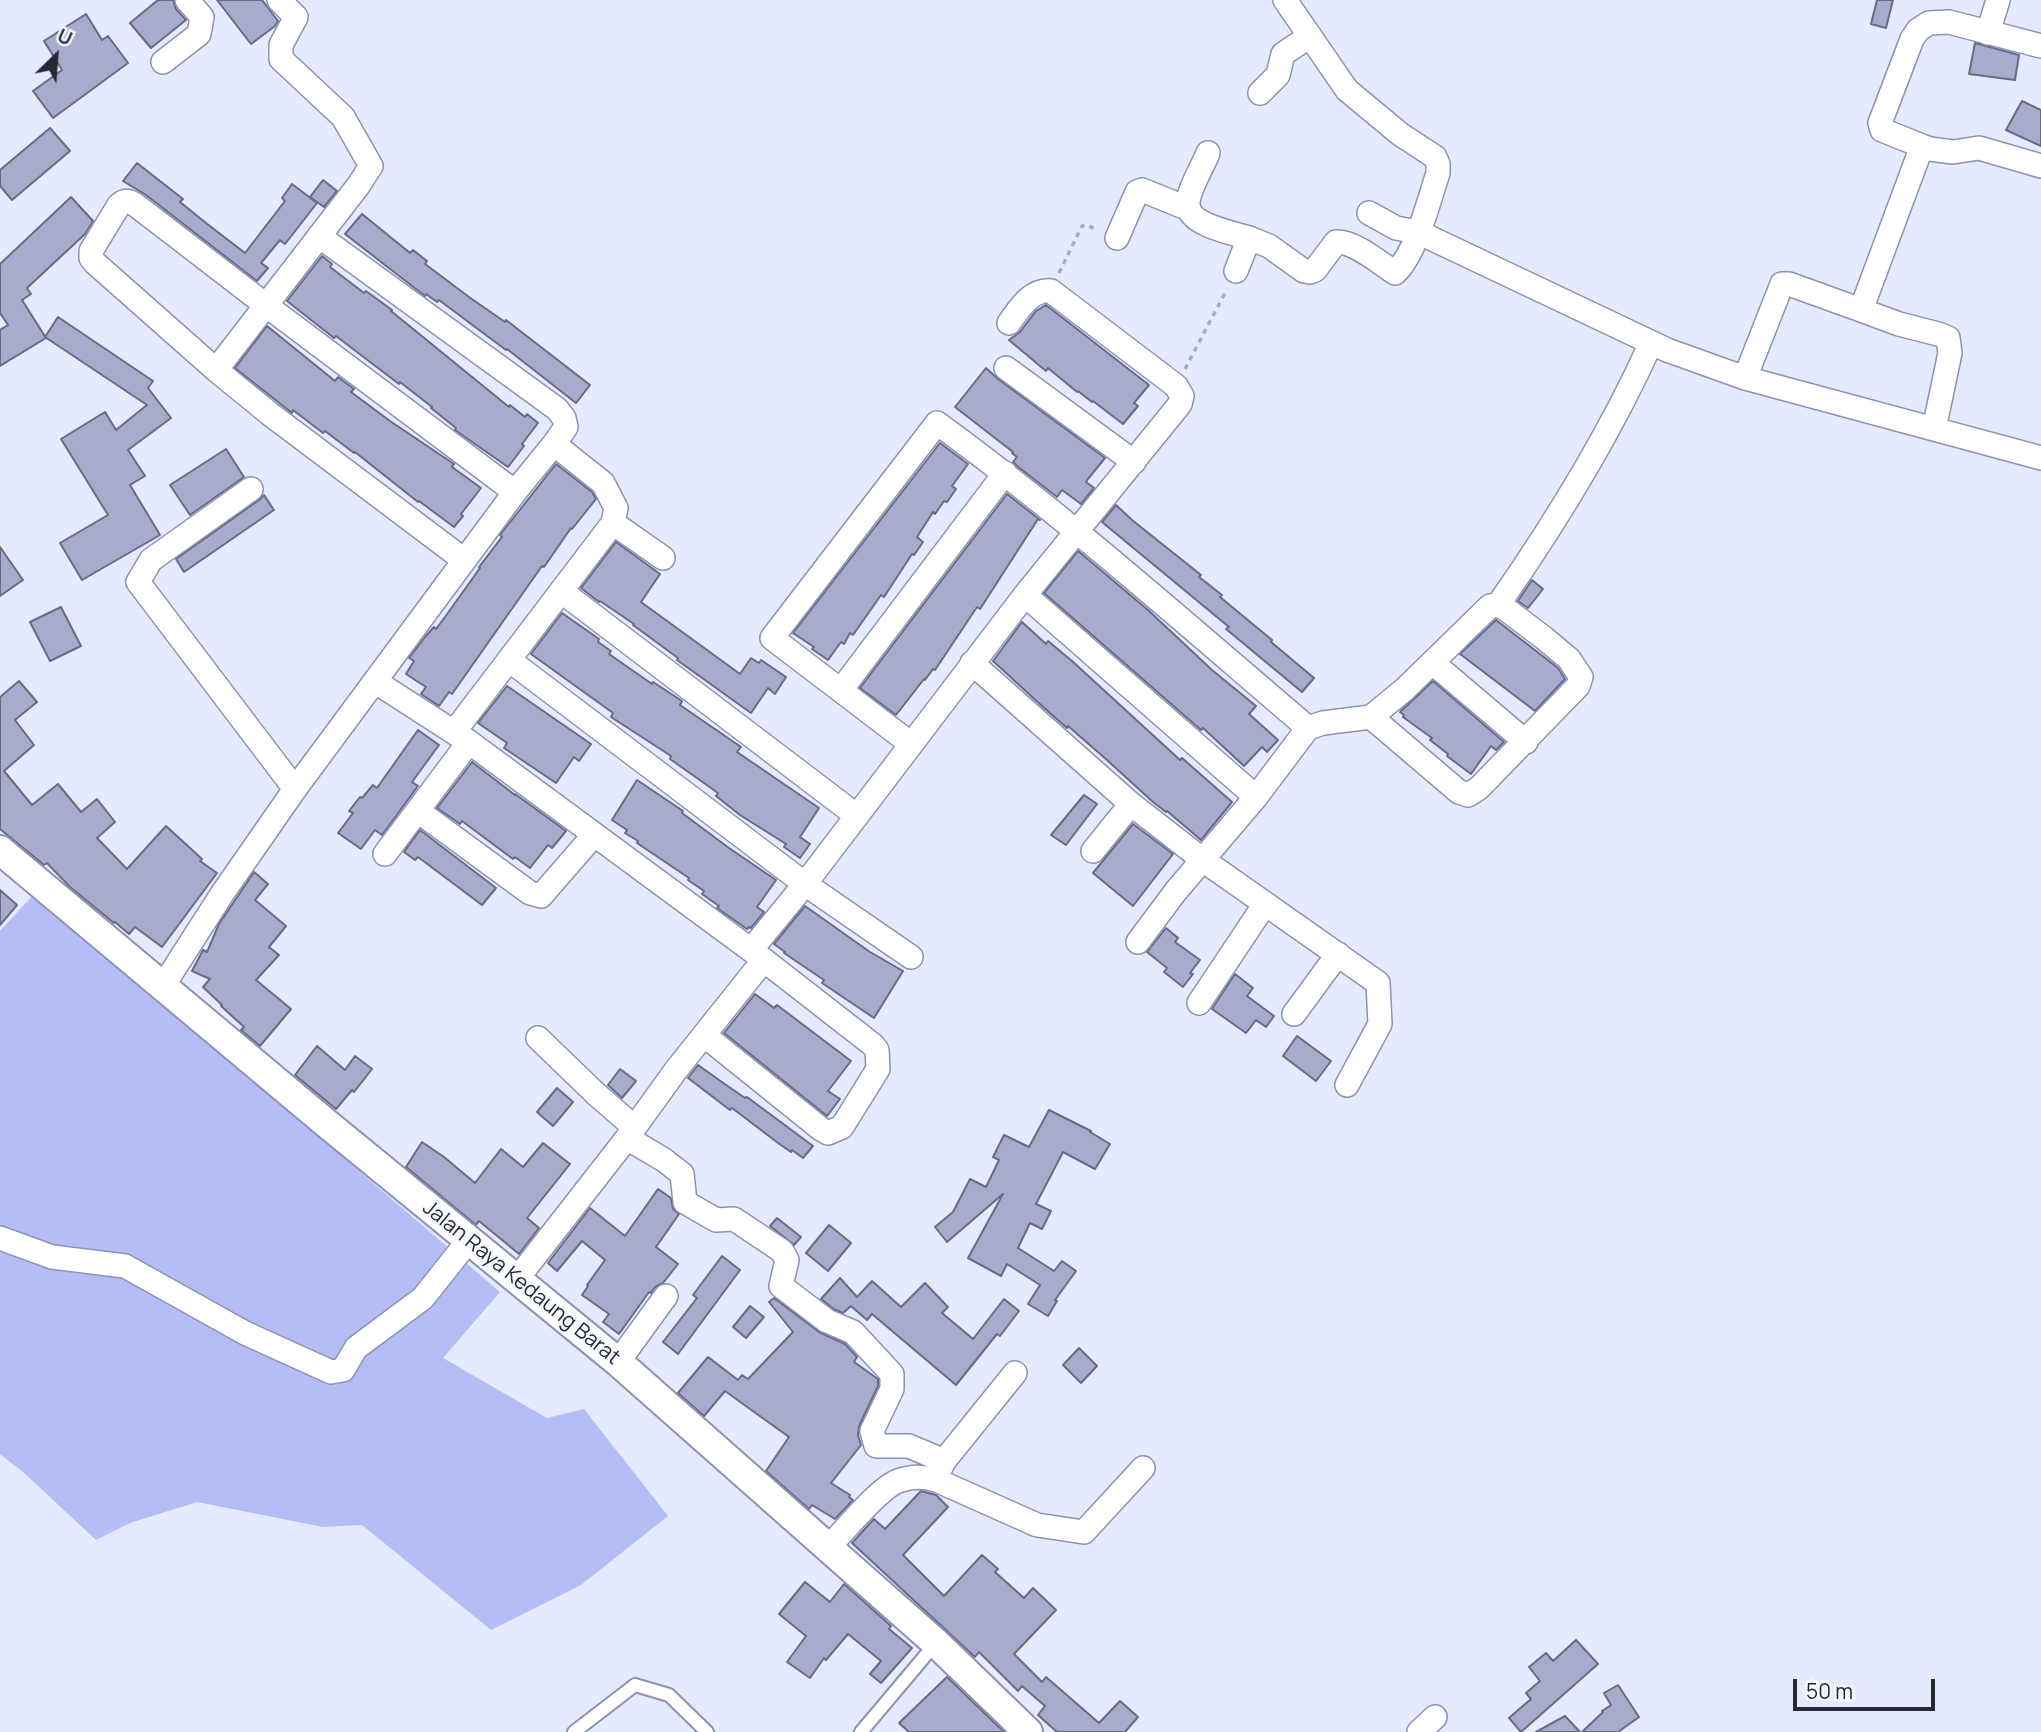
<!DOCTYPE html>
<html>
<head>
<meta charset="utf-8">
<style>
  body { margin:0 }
  #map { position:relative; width:2041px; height:1732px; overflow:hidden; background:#e6eafe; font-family:Manrope,sans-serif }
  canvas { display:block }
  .north { position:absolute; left:21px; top:21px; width:70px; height:70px; -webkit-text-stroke:5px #f6f8ff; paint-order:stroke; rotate:25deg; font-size:19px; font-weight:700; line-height:28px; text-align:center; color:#262835 }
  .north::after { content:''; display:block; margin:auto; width:24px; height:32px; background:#262835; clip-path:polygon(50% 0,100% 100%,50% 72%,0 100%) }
  .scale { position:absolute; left:1793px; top:1679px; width:142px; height:32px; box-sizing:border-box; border:4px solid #262835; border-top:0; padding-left:9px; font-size:21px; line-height:24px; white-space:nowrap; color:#262835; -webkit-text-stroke:5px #f6f8ff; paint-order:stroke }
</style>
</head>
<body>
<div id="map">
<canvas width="2041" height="1732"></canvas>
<div class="north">U</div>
<div class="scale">50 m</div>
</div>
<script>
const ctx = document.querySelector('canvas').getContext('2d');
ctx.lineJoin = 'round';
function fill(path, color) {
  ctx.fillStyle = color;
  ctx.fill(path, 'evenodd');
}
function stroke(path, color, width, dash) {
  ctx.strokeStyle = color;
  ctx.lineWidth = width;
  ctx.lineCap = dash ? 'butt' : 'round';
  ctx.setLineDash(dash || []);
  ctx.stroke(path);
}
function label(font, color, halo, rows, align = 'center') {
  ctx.font = font + ' Manrope,sans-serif';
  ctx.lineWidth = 5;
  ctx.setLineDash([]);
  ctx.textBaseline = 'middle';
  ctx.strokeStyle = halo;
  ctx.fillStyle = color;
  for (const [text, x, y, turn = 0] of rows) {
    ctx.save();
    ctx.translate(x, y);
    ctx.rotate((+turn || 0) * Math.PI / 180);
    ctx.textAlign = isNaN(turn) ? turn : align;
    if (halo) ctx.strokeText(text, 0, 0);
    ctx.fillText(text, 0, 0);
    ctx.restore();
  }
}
const green = new Path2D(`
  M35 893 500 1292 443 1358 547 1418 584 1409 668 1516 581 1585 491 1630 362 1525 323 1527 197 1502 130 1523 96 1540 23 1472 0 1454V931Z`);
const building = new Path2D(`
  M158 0H173L176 9 186 20 151 48 130 23Z
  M217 0H262L278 21 275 26 251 44Z
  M1877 0H1893L1886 28 1871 24Z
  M86 14 102 40 108 36 128 63 53 118 33 91 62 70 44 41Z
  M1975 43 2019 55 2015 80 1969 74Z
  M2022 101 2041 110V146L2006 130Z
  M50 128 70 151 12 200 0 186V170Z
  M137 163 183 199 180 202 206 223 245 253 285 201 282 198 292 184 317 203 285 244 280 240 261 263 268 268 257 281 146 195 123 181Z
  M323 180 337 191 324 207 310 197Z
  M71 197 93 221 85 234 27 288 31 294 22 300 46 338 0 366V330L8 325 0 313V264Z
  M362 214 410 253 413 250 427 261 425 264 469 297 505 322 506 320 590 385 576 403 507 349 506 350 439 300 437 302 426 294 425 296 345 234Z
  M322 256 332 264 330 267 364 293 366 291 392 310 391 311 509 407 510 405 525 417 527 414 538 423 522 444 524 446 508 467 455 430 456 428 431 408 432 407 400 382 399 384 336 336 334 338 287 301Z
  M1046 305 1149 385 1134 403 1138 406 1123 424 1093 401 1092 402 1078 391 1077 392 1048 368 1046 371 1009 340 1020 332 1036 311Z
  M58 317 153 381 148 388 171 418 128 450 145 476 130 485 160 535 82 580 60 543 108 515 61 439 105 412 116 430 147 405 45 337Z
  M267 326 335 381 338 377 354 389 351 392 390 421 454 464 452 467 481 488 461 514 463 516 454 527 419 501 418 502 355 452 354 453 325 431 323 433 293 410 292 413 235 368Z
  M986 368 998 379 1105 458 1088 479 1086 482 1094 488 1081 504 1062 490 1057 497 1017 466 1013 462 1017 457 1012 453 1013 452 955 407Z
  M940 443 968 464 952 486 956 489 947 502 944 501 935 514 933 512 917 537 923 542 914 555 912 554 884 597 881 595 853 635 850 633 844 644 841 642 828 660 812 649 814 647 793 633Z
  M226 449 244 477 190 515 170 485Z
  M556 464 592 492 596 499 572 529 571 528 544 567 542 566 452 694 449 692 439 706 421 694 426 687 406 674 414 661 409 658 425 637 434 627 436 629 445 617 480 568 479 567 502 537 500 535Z
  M1007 494 1040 520 1038 519 980 609 977 607 935 670 933 669 925 680 924 679 896 715 860 688Z
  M264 495 274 510 184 572 176 559 259 500Z
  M1116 505 1132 520 1201 575 1199 577 1222 595 1220 597 1272 640 1271 642 1314 678 1302 692 1226 629 1229 627 1102 522Z
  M616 542 660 574 641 602 740 674 751 658 759 663 761 660 786 677 775 694 768 688 751 713 677 660 678 658 633 625 634 624 600 601 599 602 581 588Z
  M0 547 23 580 0 596Z
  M1078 551 1148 610 1212 670 1256 706 1249 714 1278 740 1267 752 1262 747 1244 766 1203 728 1201 730 1044 593Z
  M1532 580 1543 589 1528 608 1518 601Z
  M61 607 81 646 50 661 30 622Z
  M562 613 599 639 598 642 611 651 609 654 652 684 653 682 682 701 680 705 741 747 737 752 819 808 800 837 810 844 800 858 784 847 786 844 740 815 716 796 718 793 670 759 671 756 611 717 613 713 531 654Z
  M1496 620 1558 668 1565 679 1535 711 1460 654Z
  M1022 622 1046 644 1048 641 1072 661 1180 760 1182 758 1232 802 1201 840 1167 811 1166 812 1153 802 1107 760 1068 726 1067 728 1042 706 993 661Z
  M19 681 37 702 15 720 34 745 4 771 32 805 58 784 81 812 97 799 115 822 97 838 127 869 166 826 202 859 200 861 217 873 162 947 135 927 129 934 115 922 114 923 70 887 47 863 44 865 0 829V697Z
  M1433 681 1504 742 1496 750 1491 746 1471 774 1447 756 1448 754 1430 740 1432 738 1403 717 1404 715 1400 712Z
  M507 686 591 744 579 761 574 757 556 783 504 748 507 743 478 723Z
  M418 730 439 745 412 782 418 786 382 835 375 830 361 849 338 833 353 813 349 811 360 797 362 798 373 785 377 788Z
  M472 762 515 795V794L566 831 552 848 548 845 530 868 515 857 513 859 462 821 460 824 437 808Z
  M637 780 683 811 682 813 729 848 776 880 757 907 764 912 751 928 749 927 747 929 717 908 719 906 702 894 704 891 688 880 689 878 637 843 638 841 625 833 627 830 612 820Z
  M1084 795 1097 804 1066 845 1051 835Z
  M1133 824 1173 854 1133 906 1093 873Z
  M420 830 496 888 482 905 418 857 415 860 404 852Z
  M254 872 268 884 255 900 286 926 269 947 279 955 256 980 291 1009 260 1046 241 1030 244 1027 221 1006 222 1005 203 987 210 979 192 971 203 950 207 952 219 924Z
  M0 890 17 905 0 925Z
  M805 906 870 952 903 971 874 1018 822 983 824 980 784 953 785 952 774 944Z
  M1166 928 1178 938 1175 942 1200 960 1190 973 1193 974 1183 987 1164 972 1167 968 1147 952Z
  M1235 974 1253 988 1247 996 1274 1016 1266 1027 1256 1020 1246 1033 1212 1009Z
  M755 994 774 1008 777 1005 851 1061 828 1091 840 1099 827 1116 724 1033Z
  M1297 1036 1331 1061 1316 1081 1283 1056Z
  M317 1046 345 1070 355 1056 372 1069 354 1092 352 1090 336 1109 295 1075Z
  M698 1065 729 1087 745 1098 747 1097 813 1146 803 1158 792 1150 791 1152 778 1143 732 1108 730 1110 688 1078Z
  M620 1069 636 1081 622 1098 608 1085Z
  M557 1088 573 1102 553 1126 537 1112Z
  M1049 1110 1091 1131 1090 1132 1110 1144 1095 1169 1063 1152 1036 1204 1051 1211 1042 1229 1030 1223 1018 1248 1054 1271 1062 1261 1076 1271 1055 1300 1057 1301 1048 1316 1028 1304 1040 1285 1007 1264 1001 1276 968 1258 1003 1194 947 1242 935 1227 953 1212 970 1179 986 1187 999 1160 993 1157 1004 1135 1029 1147Z
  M422 1142 444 1157 475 1183 501 1149 523 1167 543 1143 570 1164 527 1218 539 1228 519 1254 479 1221 476 1225 406 1167Z
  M658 1189 671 1198 673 1209 679 1214 656 1247 678 1264 663 1283 655 1287 651 1293 649 1292 619 1334 603 1322 609 1314 582 1295 588 1286 587 1285 605 1260 582 1241 557 1271 548 1263 590 1208 625 1236Z
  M777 1218 801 1237 794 1245 770 1226Z
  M829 1225 851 1243 828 1271 806 1253Z
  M722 1256 740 1270 678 1354 663 1342 697 1298 693 1295Z
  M840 1278 857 1297 872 1281 901 1307 925 1283 948 1307 942 1313 973 1339 1004 1299 1019 1311 1000 1336 997 1334 956 1385 872 1314 867 1320 851 1306 843 1313 834 1309 821 1299Z
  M774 1298 819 1332 845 1344 857 1357 854 1362 878 1379V1386L859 1426 858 1435 861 1445 831 1483 850 1495 849 1497 853 1500 835 1519 812 1505 809 1509 766 1471 789 1437 725 1391 704 1416 678 1393 708 1357 738 1380 742 1375 748 1379 793 1332 769 1302Z
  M750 1306 764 1317 746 1338 733 1327Z
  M1079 1348 1097 1366 1081 1383 1063 1365Z
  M921 1491 936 1495 948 1507 903 1555 944 1596 982 1555 998 1569 995 1572 1024 1598 1033 1588 1056 1610 1014 1654 1042 1682 1046 1677 1099 1723 1120 1701 1138 1717 1125 1732H1057L1038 1715 1045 1706 1022 1686 1018 1691 979 1652 975 1657 852 1543 874 1519 885 1529Z
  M805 1582 830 1602 844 1584 891 1626 889 1629 912 1648 881 1683 870 1674 881 1661 848 1634 826 1660 824 1658 810 1678 787 1662 806 1636 779 1614Z
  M1576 1640 1598 1664 1521 1732 1509 1718 1531 1699 1526 1693 1540 1681 1529 1667 1546 1653 1553 1661Z
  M947 1677 1004 1732H909L899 1723Z
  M1618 1685 1639 1717 1618 1732H1582L1603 1712 1602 1711 1611 1705 1604 1693Z
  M1565 1716 1580 1732H1536Z`);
const path = new Path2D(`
  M1059 273 1082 226 1087 225 1097 230
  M1185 369 1227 289`);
const service = new Path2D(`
  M574 1732 635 1685 669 1695 707 1732
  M861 1732 936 1643`);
const minor = new Path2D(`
  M1988 33 1998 0
  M163 62 199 34 202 17 187 0
  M1260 93 1278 75 1283 54 1310 36
  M1922 146 1882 130 1880 123 1912 39 1918 30 1929 23 1949 22 2041 46
  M1208 153C1203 166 1187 192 1188 205 1189 225 1233 233 1249 238
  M1369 213 1396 228 1418 232 1667 350 1745 378 2041 458
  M1117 238 1137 192 1142 190 1189 209
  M1236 271 1249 238 1269 246 1304 271 1310 272 1315 270 1336 242C1354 241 1380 263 1395 273 1416 254 1429 200 1438 173V164L1435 157 1400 134 1347 90 1285 0
  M1861 310 1899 324 1938 334 1948 338 1950 353 1934 429
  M1006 368 1134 462
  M216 370 358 186 371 166 343 117 281 59V45L296 17 279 0
  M1745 378 1782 284H1789L1861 310 1922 146 1930 149 1953 152 1979 148 2041 166
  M251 489 151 560 138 582 295 789
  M613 523 663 558
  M464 560 270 414 216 370 95 263 91 258V251L119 205C126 199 130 201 137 206L267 306 515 492
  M561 591 857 816
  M1025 595 1256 797
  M1498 605C1556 522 1609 436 1651 343
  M509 660 805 884 911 957
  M972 663 1131 804 1203 860 1378 983 1380 1024 1347 1085
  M1433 663 1526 742
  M376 682 469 742 751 950 873 1045 877 1050 878 1069 842 1127 828 1133 821 1129 704 1035
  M841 690 1005 473
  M454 732 613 523 616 508 603 483 554 444
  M911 744 772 638 937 423C1066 517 1186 624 1308 728
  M418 811 530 893 541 896 594 835
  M1093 851 1131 804
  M385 854 469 742
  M1138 942 1176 891 1256 797 1308 728 1323 723 1371 717 1405 689 1490 606 1498 605 1507 610 1544 638 1569 659 1581 677 1578 686 1479 788 1468 795 1459 792 1371 717
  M751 950 805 884 1025 595 1180 404 1182 396 1176 386 1051 291C1031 289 1019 309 1009 323
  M163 986 222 894 295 789 515 492 554 444 566 427 564 418 557 409 319 236
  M1199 1003 1265 904
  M1294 1014 1338 954
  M538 1038 596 1094 634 1127
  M627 1138 664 1160 682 1174 685 1202 716 1220 734 1219 782 1251 787 1260 781 1286 827 1321 853 1332 892 1374V1389L872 1431 876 1446H909L944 1461
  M0 1238 52 1257 125 1266 245 1333 331 1372 343 1370 356 1348 423 1298 469 1240
  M517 1279 627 1138 676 1070 763 961
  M618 1362 666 1296
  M938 1473 944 1461 1015 1373
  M829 1547C844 1531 879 1488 898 1481 911 1476 923 1476 936 1480L1037 1525 1084 1532 1143 1468
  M1419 1732 1435 1717`);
const tertiary = new Path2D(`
  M0 850 326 1123 618 1362 936 1643 1028 1732`);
const streetNames = [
  ["Jalan Raya Kedaung Barat",521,1283,39]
];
fill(green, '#b5bdf7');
fill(building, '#a7accc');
stroke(building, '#666b88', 2);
stroke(service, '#8d92b2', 16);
stroke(minor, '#8d92b2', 26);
stroke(tertiary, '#8d92b2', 32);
stroke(path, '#a9acbe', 3.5, [5, 5]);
stroke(service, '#fff', 12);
stroke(minor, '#fff', 23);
stroke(tertiary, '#fff', 28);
label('21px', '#262835', '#f6f8ff', streetNames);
</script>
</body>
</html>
